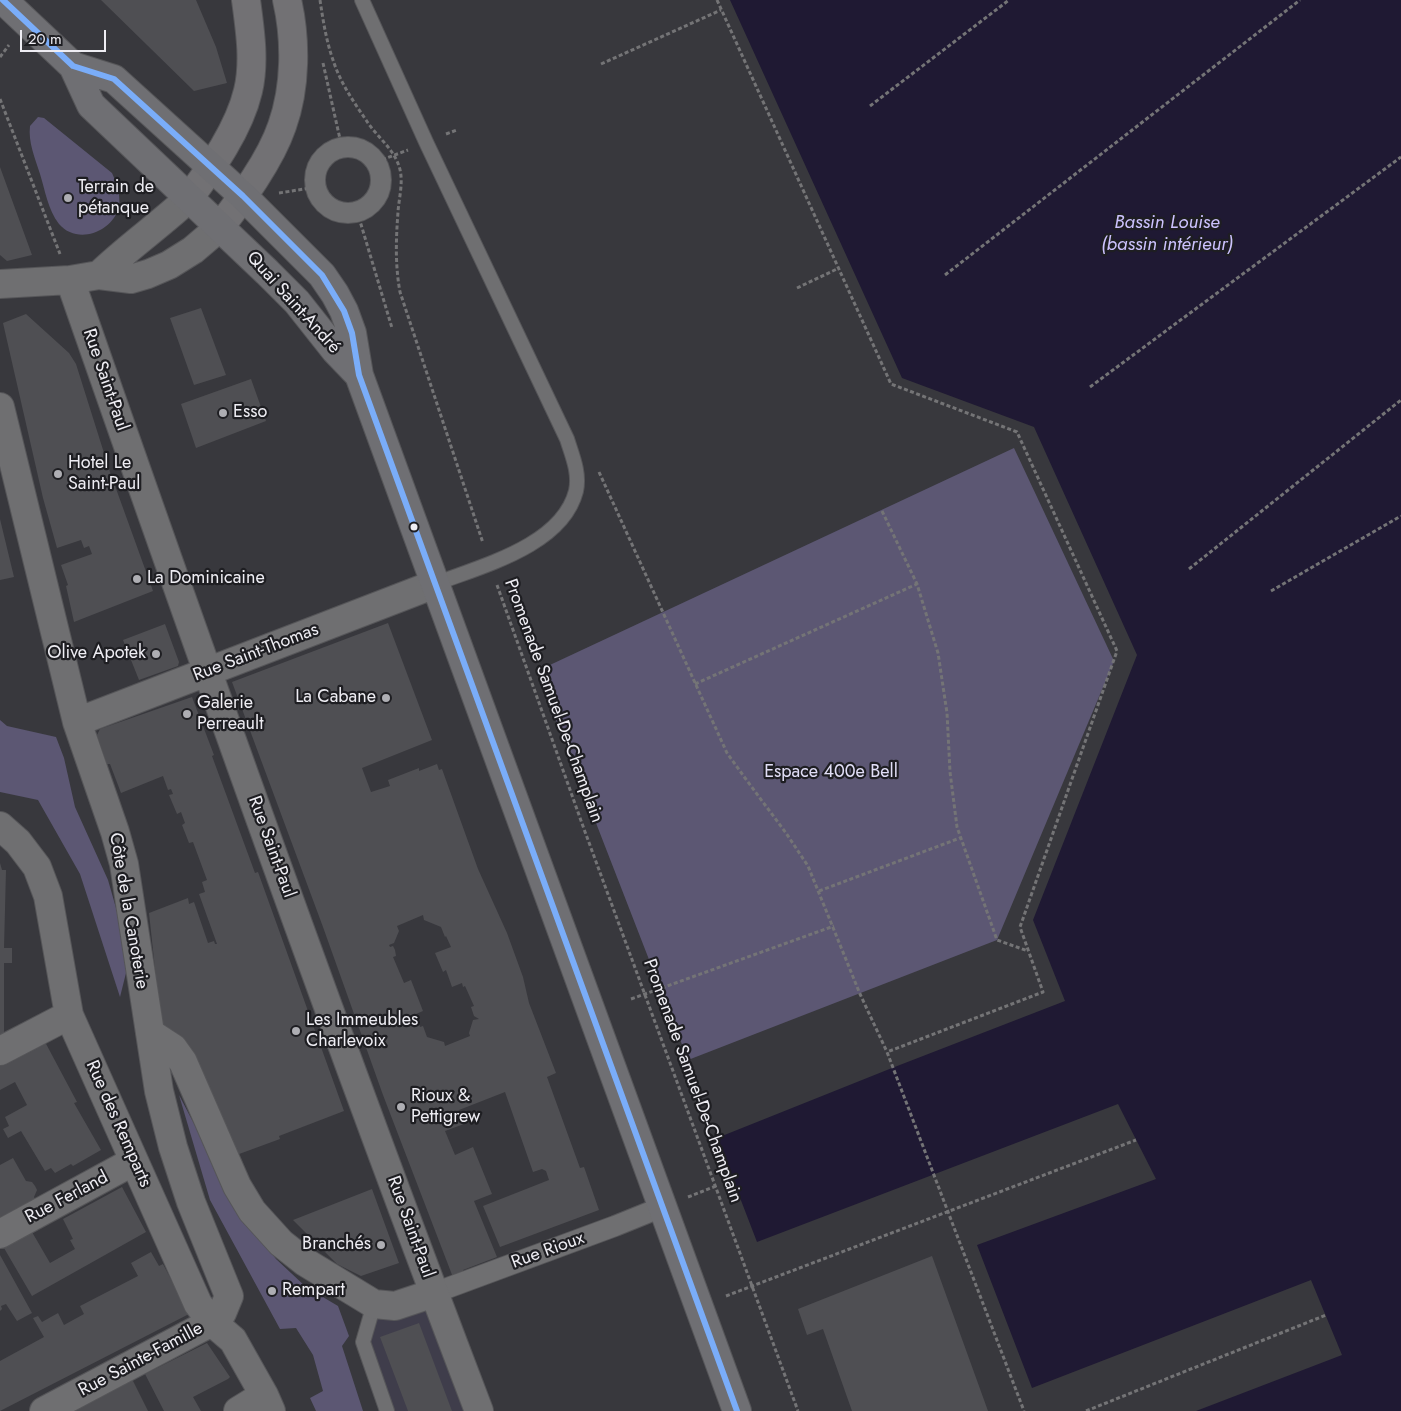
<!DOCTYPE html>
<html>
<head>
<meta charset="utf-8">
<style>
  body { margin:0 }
  #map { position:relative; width:1401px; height:1411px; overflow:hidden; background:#38383d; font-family:Jost,sans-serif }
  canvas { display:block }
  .scale { position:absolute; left:20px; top:30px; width:86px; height:22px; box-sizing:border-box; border:2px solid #eeedf3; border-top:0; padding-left:6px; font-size:15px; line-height:18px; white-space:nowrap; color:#eeedf3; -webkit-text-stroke:4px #1e1e22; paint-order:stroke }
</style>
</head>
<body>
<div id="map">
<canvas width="1401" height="1411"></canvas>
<div class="scale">20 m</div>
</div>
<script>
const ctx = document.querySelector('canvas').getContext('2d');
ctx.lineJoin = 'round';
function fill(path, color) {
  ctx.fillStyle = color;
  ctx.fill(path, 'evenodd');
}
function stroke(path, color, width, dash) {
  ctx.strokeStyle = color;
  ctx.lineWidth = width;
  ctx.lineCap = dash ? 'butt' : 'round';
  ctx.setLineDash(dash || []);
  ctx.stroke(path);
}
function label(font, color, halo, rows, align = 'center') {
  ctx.font = font + ' Jost,sans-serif';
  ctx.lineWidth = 4.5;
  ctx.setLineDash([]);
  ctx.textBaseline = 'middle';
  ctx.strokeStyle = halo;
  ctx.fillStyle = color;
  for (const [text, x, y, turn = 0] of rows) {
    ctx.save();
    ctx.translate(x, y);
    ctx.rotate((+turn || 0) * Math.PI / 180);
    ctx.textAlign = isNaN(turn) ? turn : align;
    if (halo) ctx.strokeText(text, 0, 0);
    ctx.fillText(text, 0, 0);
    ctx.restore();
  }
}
const built = new Path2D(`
  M434 1293 479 1411H387L363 1342 374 1304Z`);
const green = new Path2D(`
  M38 117 44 118 112 173C117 184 122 198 118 210 109 234 76 244 59 224 48 210 45 190 40 174 35 158 28 142 30 126Z
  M1014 448 1114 661 997 940 688 1060 537 671Z
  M0 720 7 726 56 737 64 758 75 807 108 880 130 957 120 997 80 874 38 800 0 792Z
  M179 1095 239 1210 276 1259 306 1287 338 1306 349 1336 342 1346 363 1411H316L310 1398 323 1391 313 1355 296 1328 280 1329 210 1200Z`);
const water = new Path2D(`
  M730 0H1401V1411H1196L1342 1355 1311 1280 1032 1388 977 1245 1156 1179 1118 1104 757 1242 717 1138 892 1068 1065 1001 1033 920 1137 655 1034 427 902 378Z`);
const building = new Path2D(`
  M101 0H196L216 47 227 83 194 91Z
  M0 167 32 255 7 261 0 255Z
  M201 308 226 375 194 385 170 318Z
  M26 314 69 353 76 364 110 472 153 591 74 622 66 586 68 585 61 565 92 554 89 546 84 548 81 540 57 548 43 498 3 323Z
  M251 379 266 421 196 448 181 404Z
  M0 519 14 577 0 580Z
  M388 623 432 740 362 768 371 792 390 786 388 780 419 768V771L437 764 439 770 442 769 478 869 507 933 523 977 529 1003 556 1073 547 1077 580 1168 584 1167 599 1210 500 1247 483 1206 549 1180 546 1171 542 1169 533 1172 505 1092 459 1110 464 1124 445 1131 455 1155 473 1147 492 1194 474 1201 497 1257 463 1270 464 1275 454 1280 383 1095 323 927 232 682ZM423 915 424 920 441 927 445 937 446 936 451 947 435 953 443 972 446 970 452 987 462 983 463 987 465 986 474 1006 471 1007 474 1016 479 1019 473 1020 469 1033 470 1036 445 1046 444 1042 427 1037 423 1026 420 1027 416 1014 423 1011 411 980 404 983 393 957 396 956 395 950 393 946 390 947 389 945 394 943 399 931 397 926Z
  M165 624 179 662 178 666 139 680 123 640Z
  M192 697 214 755 212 756 255 873 258 872 344 1111 279 1136 280 1139 231 1157 162 1033 149 913 188 898 189 904 194 902 208 943 214 941 215 944H217L199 894 205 892 202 882 207 880 193 842 189 843 182 825 185 823 181 812 177 814 169 795 173 794 171 789 168 790 163 776 121 793 110 764H107L97 735 100 729Z
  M0 863 2 870H6L4 948H12V963H4V1034L0 1036Z
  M44 1040 77 1102 74 1103 101 1150 73 1166 71 1164 55 1173 51 1168 45 1171 21 1131 8 1138 3 1129 9 1126 5 1117 27 1105 15 1082 0 1090V1063Z
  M13 1158 26 1181 32 1182 35 1186 37 1190 34 1197 37 1202 0 1222V1165Z
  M122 1187 146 1232 32 1296 4 1248 32 1232 50 1263 75 1249 70 1240 73 1239 63 1219Z
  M372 1189 399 1263 361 1276 337 1264 293 1220Z
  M151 1252 159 1266 163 1264 189 1314 0 1411V1361L44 1337 33 1318 38 1316 42 1322 58 1313 64 1325 84 1314 80 1306 138 1276 131 1263Z
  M0 1255 32 1313 17 1321 6 1304 1 1306 2 1309 0 1311Z
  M932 1256 988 1411H852L823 1329 807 1335 798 1309Z
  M419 1323 452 1411H408L380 1337Z
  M207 1343 230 1377 228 1379 193 1397 201 1411H164L145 1374Z
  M132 1379 148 1411H71Z`);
const path = new Path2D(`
  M320 0C323 20 326 40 333 60 340 82 353 101 366 120 376 136 393 148 399 166 404 181 399 197 398 212 396 239 395 265 400 292L483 543
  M717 0 891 384 1017 432 1117 651 1020 927 1043 992 887 1052 1024 1411
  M0 57 9 45
  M323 63 342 148
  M601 64 721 10
  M0 99 60 254
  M870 106 1009 0
  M446 134 457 130
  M376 162 408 150
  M279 193 317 187
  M357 211 392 328
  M945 275 1300 0
  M797 288 839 268
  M1090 387 1401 157
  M599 472 727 753 745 778 786 833 808 866 860 994 887 1052
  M882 511 917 584 938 653 947 713 950 772 957 827 997 940 1028 951
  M1189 569 1401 400
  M497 585 584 829 798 1411
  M1271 591 1401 516
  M695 684 917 584
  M819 891 960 838
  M631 999 834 926
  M688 1197 716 1186
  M726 1296 1136 1140
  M1086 1411 1326 1315`);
const service = new Path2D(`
  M362 0 426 142 567 439C572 455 580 473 576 491 562 546 481 566 435 584
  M374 1304 363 1342 387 1411`);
const pedestrian = new Path2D(`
  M315 180a33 33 0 1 1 66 0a33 33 0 1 1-66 0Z
  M434 1293 615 1226 662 1207`);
const minor = new Path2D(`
  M99 275C128 247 160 225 189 198
  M70 280C202 659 336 1037 479 1411
  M0 284 70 280 99 275 131 279 148 274 169 265 193 250 220 227
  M0 407 77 722 115 832 124 864 159 1091 173 1147 191 1202 229 1296 222 1313 212 1322 44 1411
  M77 722 435 584
  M0 826 18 842 37 867 48 896 69 1015 198 1304 212 1322 233 1340 264 1395 271 1411
  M150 1033 173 1048 183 1062 237 1186 252 1211 281 1243 305 1262 374 1304 395 1306 434 1293
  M0 1051 69 1015
  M0 1234 134 1161
  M238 1411 264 1395`);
const secondary = new Path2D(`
  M189 198C212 167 239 129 248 91 255 62 250 30 246 0
  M220 227C242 198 270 161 282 126 296 87 296 39 287 0`);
const primary = new Path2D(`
  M3 0 73 66 91 105 267 272 297 302 335 350 359 375
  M73 66 114 79 243 196 322 275 335 294 344 311 352 333 359 375 737 1411`);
const bus1 = new Path2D(`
  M3 0 73 66 114 79 243 196 322 275 344 311 352 333 359 375 737 1411`);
const markers = [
  [68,198,5,"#aeaeb3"],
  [223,413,5,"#aeaeb3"],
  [58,474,5,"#aeaeb3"],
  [414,527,4.5,"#eeedf3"],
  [137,579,5,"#aeaeb3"],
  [156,654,5,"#aeaeb3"],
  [386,698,5,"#aeaeb3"],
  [187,714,5,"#aeaeb3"],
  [296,1031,5,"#aeaeb3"],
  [401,1107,5,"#aeaeb3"],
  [381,1245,5,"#aeaeb3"],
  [272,1291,5,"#aeaeb3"]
];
const poiNames = [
  ["Terrain de",78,188],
  ["pétanque",78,209],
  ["Esso",233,413],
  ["Hotel Le",68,464],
  ["Saint-Paul",68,485],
  ["La Dominicaine",147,579],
  ["Olive Apotek",146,654,"right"],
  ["La Cabane",376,698,"right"],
  ["Galerie",197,704],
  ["Perreault",197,725],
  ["Les Immeubles",306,1021],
  ["Charlevoix",306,1042],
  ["Rioux &",411,1097],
  ["Pettigrew",411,1118],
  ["Branchés",371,1245,"right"],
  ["Rempart",282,1291]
];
const streetNames = [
  ["Quai Saint-André",293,303,48],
  ["Rue Saint-Paul",105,380,71],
  ["Rue Saint-Thomas",256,653,-21],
  ["Promenade Samuel-De-Champlain",553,701,70],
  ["Rue Saint-Paul",271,847,70],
  ["Côte de la Canoterie",128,911,80],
  ["Promenade Samuel-De-Champlain",692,1081,70],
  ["Rue des Remparts",118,1124,66],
  ["Rue Ferland",67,1198,-28],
  ["Rue Saint-Paul",410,1227,70],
  ["Rue Rioux",548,1251,-20],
  ["Rue Sainte-Famille",141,1360,-28]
];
const parkNames = [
  ["Espace 400e Bell",831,773]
];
const waterNames = [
  ["Bassin Louise",1167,223],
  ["(bassin intérieur)",1167,245]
];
fill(built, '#3f3d4b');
fill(green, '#5c5773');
fill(water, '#1f1933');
fill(building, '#4f4f53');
stroke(service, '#565659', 16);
stroke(pedestrian, '#565659', 22);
stroke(minor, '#565659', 30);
stroke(secondary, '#565659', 30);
stroke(primary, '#565659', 30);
stroke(path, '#747476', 3, [4, 2.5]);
stroke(service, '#6f6f71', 14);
stroke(pedestrian, '#6f6f71', 20);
stroke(minor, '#6f6f71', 28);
stroke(secondary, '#727174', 28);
stroke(primary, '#6f6f73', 28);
stroke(bus1, '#7aadf9', 6);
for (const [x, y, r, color] of markers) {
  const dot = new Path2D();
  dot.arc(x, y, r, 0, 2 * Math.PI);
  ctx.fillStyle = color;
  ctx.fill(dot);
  stroke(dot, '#1e1e22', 2);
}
label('18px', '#eeedf3', '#1e1e22', poiNames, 'left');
label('18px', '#eeedf3', '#1e1e22', streetNames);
label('18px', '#e1def6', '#1e1e22', parkNames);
label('italic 19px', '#ccc2fd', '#1e1e22', waterNames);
</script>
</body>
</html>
